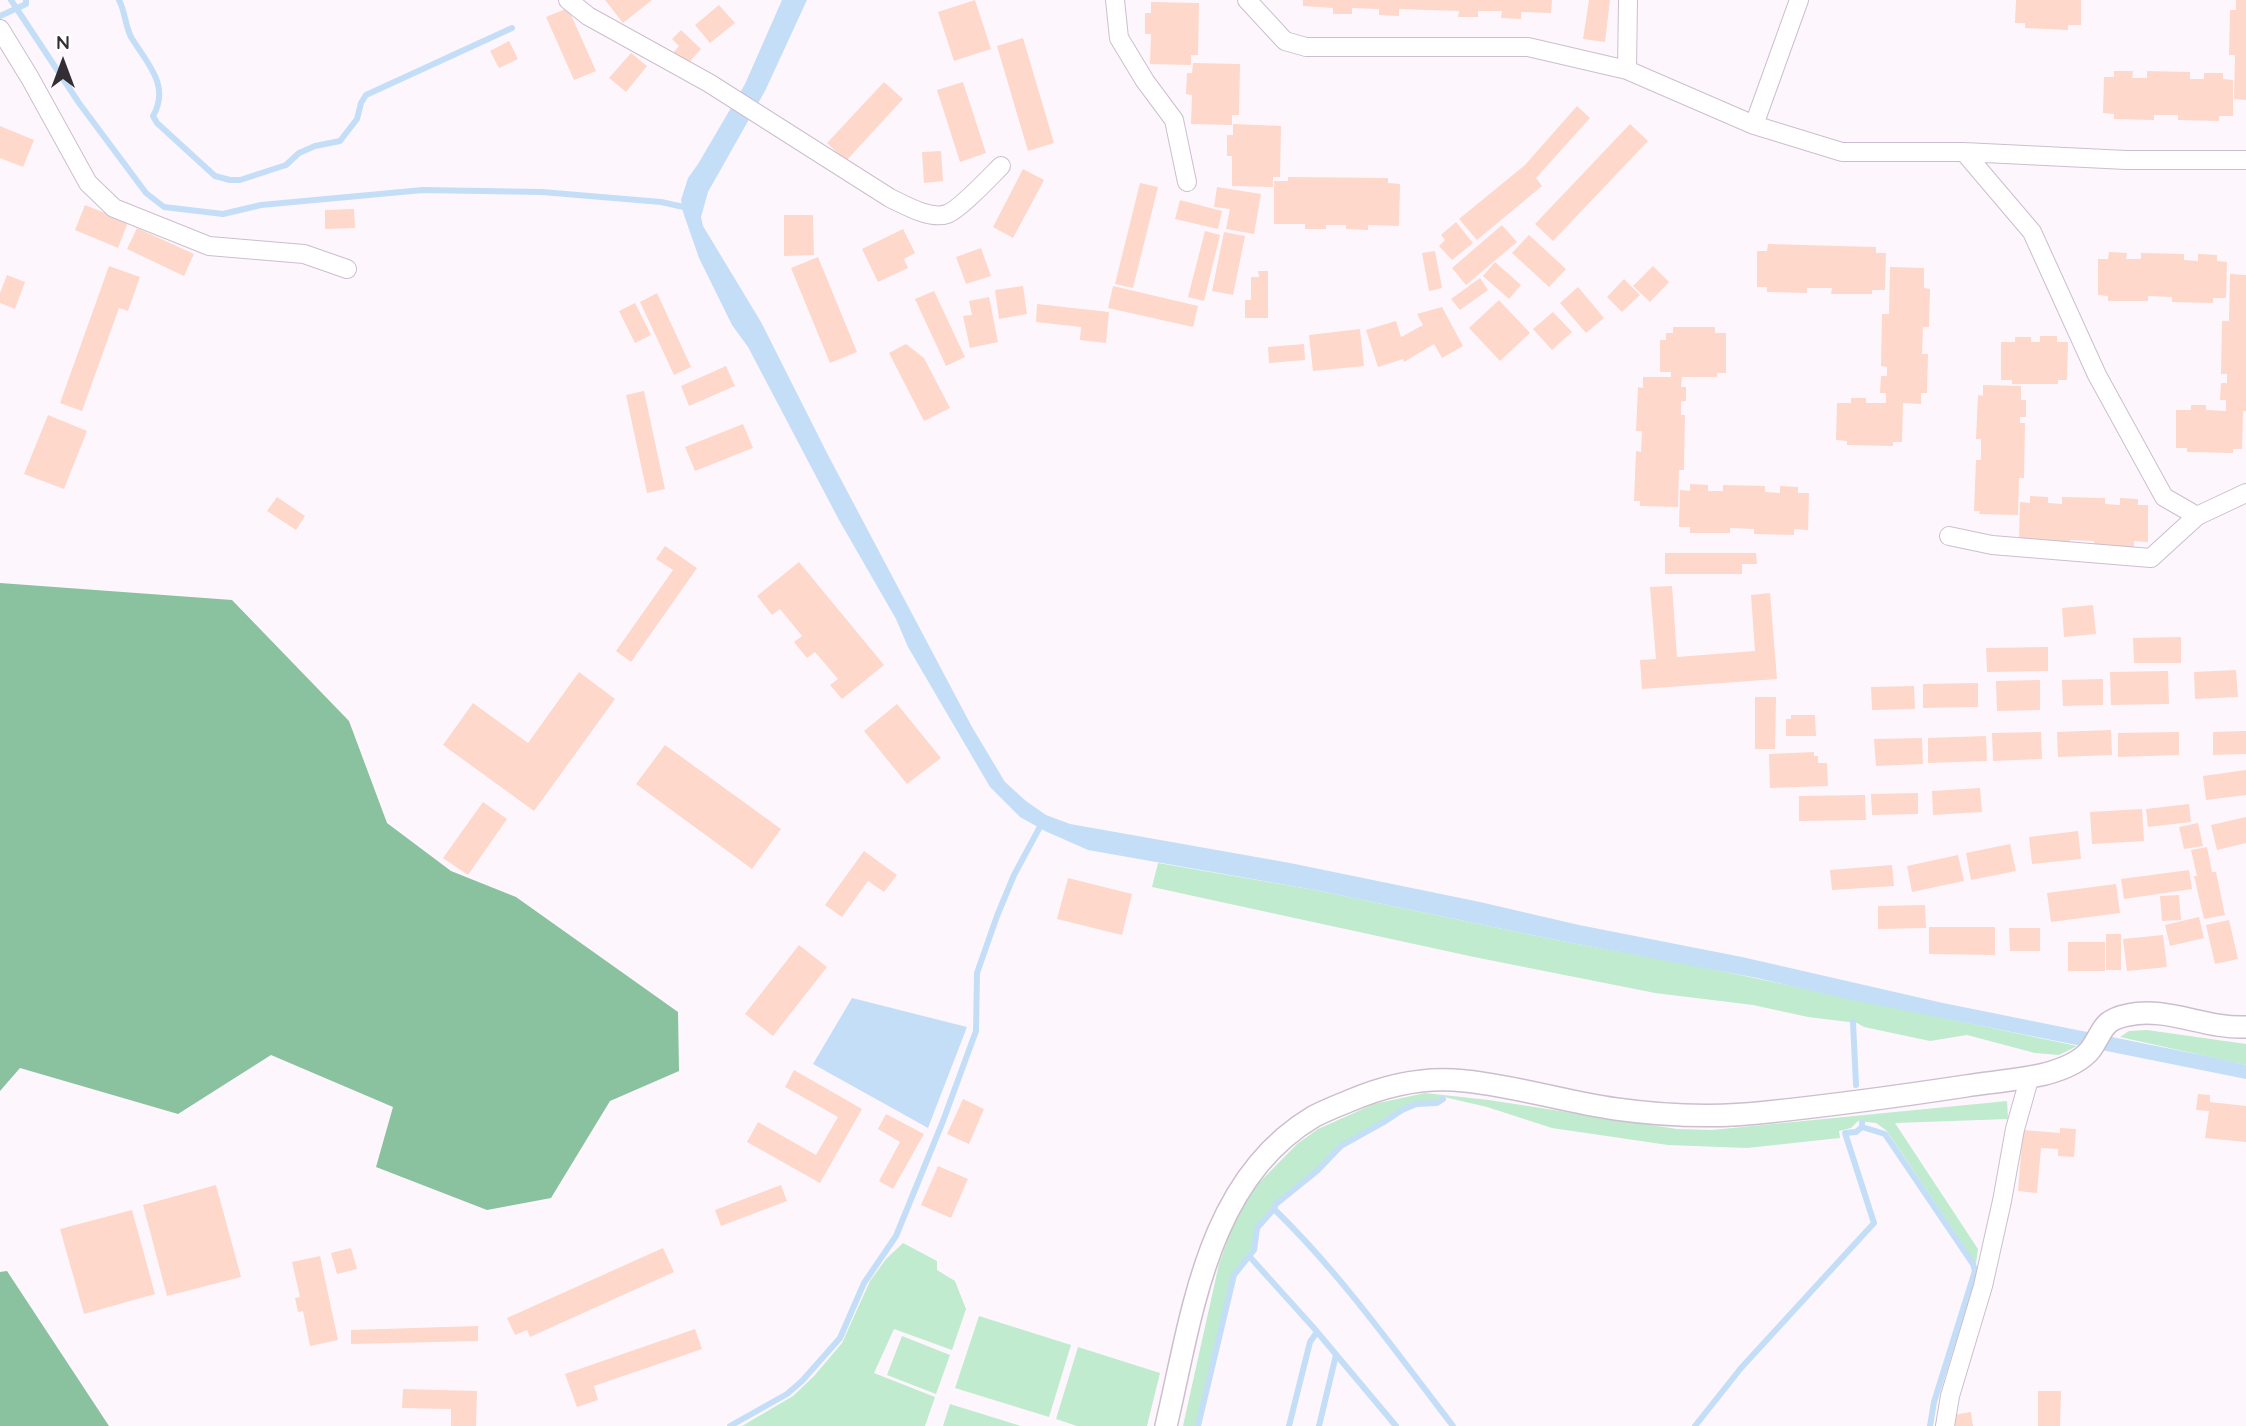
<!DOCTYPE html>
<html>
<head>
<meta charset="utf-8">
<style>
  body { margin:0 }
  #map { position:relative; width:2246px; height:1426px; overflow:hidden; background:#fdf7fd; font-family:Quicksand,sans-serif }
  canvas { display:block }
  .north { position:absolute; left:28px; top:28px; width:70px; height:70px; -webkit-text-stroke:5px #fff; paint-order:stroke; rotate:0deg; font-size:19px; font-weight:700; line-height:28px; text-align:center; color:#332e34 }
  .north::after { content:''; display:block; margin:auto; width:24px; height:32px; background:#332e34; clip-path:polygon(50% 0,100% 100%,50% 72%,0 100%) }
</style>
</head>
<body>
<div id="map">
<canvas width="2246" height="1426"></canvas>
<div class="north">N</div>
</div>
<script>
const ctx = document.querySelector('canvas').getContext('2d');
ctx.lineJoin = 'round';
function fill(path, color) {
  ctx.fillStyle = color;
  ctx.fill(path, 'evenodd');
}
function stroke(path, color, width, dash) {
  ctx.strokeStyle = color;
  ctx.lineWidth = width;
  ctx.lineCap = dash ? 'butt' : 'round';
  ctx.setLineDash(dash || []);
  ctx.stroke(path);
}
const green = new Path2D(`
  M1158 863 1315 890 1561 941 1697 966 2077 1046 2059 1055 2035 1053 1967 1035 1930 1041 1864 1027 1857 1023 1808 1017 1753 1005 1655 993 1474 957 1152 887Z
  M2147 1030 2246 1044V1065L2120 1037 2129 1031Z
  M1425 1093 1489 1100 1677 1129 1712 1130 2007 1101 2008 1119 1895 1123 1978 1249 1976 1264 1887 1131 1876 1123 1858 1121 1851 1128 1839 1131 1840 1138 1747 1148 1668 1145 1552 1128 1487 1107 1444 1097 1437 1101 1414 1103 1400 1108 1383 1121 1340 1144 1315 1171 1275 1203 1273 1209 1256 1227 1252 1248 1233 1274 1216 1352 1196 1426H1183L1219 1264 1234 1222 1250 1192 1297 1144 1318 1129 1374 1104Z
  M903 1243 937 1261V1270L955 1281 966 1309 952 1350 894 1329 874 1373 935 1397 925 1426H742L793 1396 814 1376 842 1343 870 1281 886 1259Z
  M979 1316 1071 1345 1049 1417 955 1388Z
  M902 1336 950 1355 936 1394 887 1375Z
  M1078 1347 1160 1373 1147 1426H1077L1056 1419Z
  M950 1404 1021 1426H943Z`);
const forest = new Path2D(`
  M0 583 232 600 349 721 387 823 451 871 516 897 678 1012 679 1071 610 1101 551 1198 487 1210 376 1167 393 1107 271 1055 178 1114 20 1068 0 1091Z
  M7 1271 109 1426H0V1272Z`);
const water = new Path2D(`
  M782 0H807L765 91 708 192 701 217 703 226 761 322 828 455 972 727 1005 782 1026 801 1046 815 1070 824 1290 863 1480 902 1579 925 1742 957 1943 1003 2221 1059 2246 1065V1079L1847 999 1757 978 1561 941 1315 890 1088 850 1045 831 1020 817 990 787 908 647 896 619 839 520 748 347 732 325 699 258 683 212 681 200 688 178 698 164 745 84Z
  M852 998 967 1027 928 1128 813 1064Z`);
const stream = new Path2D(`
  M11 0 79 103 146 193 164 207 223 214 261 205 423 190 542 192 661 202 688 208
  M119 0C125 11 125 25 131 37 146 62 171 85 153 116L157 123 215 176 230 180H240L286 165 299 153 315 146 340 141 357 119 361 103 366 95 512 28
  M0 16 26 4V0
  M1853 1022 1856 1085
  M1862 1123V1127L1885 1134 1973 1264 1975 1271 1934 1402 1930 1426
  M1274 1209C1341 1274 1396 1352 1453 1426
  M1249 1256 1313 1327 1396 1426
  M730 1426 787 1394 802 1381 840 1338 864 1283 896 1236 943 1121 976 1031 977 973 997 916 1014 875 1042 823
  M1198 1426 1234 1275 1254 1250 1257 1228 1274 1209 1276 1204 1317 1171 1341 1146 1384 1122 1402 1110 1416 1104 1437 1103 1443 1099
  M1289 1426 1310 1342 1317 1332
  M1319 1426 1336 1355
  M1695 1426 1741 1368 1874 1223 1845 1133 1856 1132 1862 1127`);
const building = new Path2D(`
  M605 0H652L623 23Z
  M975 0 991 49 954 61 938 12Z
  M1303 0H1552L1551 13 1521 12V19L1501 18 1502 11H1478V17H1458L1459 11 1399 9V16L1379 15V9L1352 8V14H1333V8L1303 6Z
  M1589 0H1610L1605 42 1583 39Z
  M2016 0H2081V25H2068V30L2025 28V23H2015Z
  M2236 0H2246V100L2234 99 2235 55H2229L2230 10H2236Z
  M1151 2 1199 3 1198 55H1191V65L1150 64 1151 34H1145V13H1151Z
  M719 5 735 23 710 43 695 25Z
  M568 8 596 71 574 80 546 17Z
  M681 30 701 49 686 66 672 54 679 46 672 39Z
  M1023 38 1054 143 1028 151 997 46Z
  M509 41 518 59 499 68 490 51Z
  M631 53 647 66 626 92 609 78Z
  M1193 63 1240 64 1239 115H1232V125L1191 124 1192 95 1186 94 1187 73H1192Z
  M2114 71H2133L2132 78H2147V71L2190 72V79H2204V73H2223V79L2233 80V116H2219V121L2178 120V115H2154V120L2114 119V114L2103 113 2104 77H2114Z
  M884 82 903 99 846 161 827 143Z
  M963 82 986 153 960 162 937 90Z
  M1577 106 1590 118 1536 178 1542 186 1477 240 1459 219 1525 165Z
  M1233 124 1281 126 1280 177H1273V187L1232 186V156H1227V135H1233Z
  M1630 124 1648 141 1553 241 1535 224Z
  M0 126 34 140 23 167 0 158Z
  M941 151 943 181 924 183 922 152Z
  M1023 169 1044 180 1013 238 993 227Z
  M1288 177 1388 178V183L1400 184 1399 226 1368 225V230L1346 229V225H1326V229H1305V224H1274V181H1288Z
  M1140 183 1158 187 1133 288 1115 284Z
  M1217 187 1261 194 1254 234 1226 229 1230 209 1214 207Z
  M1180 200 1222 211 1218 229 1175 219Z
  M85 205 128 222 118 248 75 230Z
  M354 209 355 228 325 229V210Z
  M784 215H813L814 255 784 256Z
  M1456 222 1473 243 1452 260 1439 246 1445 240 1441 235Z
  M1502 225 1517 242 1466 285 1452 268Z
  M137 228 194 254 184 276 127 249Z
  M903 229 915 253 904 259 908 268 878 282 862 249Z
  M1205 231 1220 235 1204 301 1188 297Z
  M1224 232 1245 236 1233 295 1212 291Z
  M1529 235 1566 269 1549 287 1512 253Z
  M1768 244 1876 247V253H1886L1885 290H1872V294H1831L1832 288H1807V293L1767 292V287H1757V251H1767Z
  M981 248 991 276 966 284 956 257Z
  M1435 251 1442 288 1429 291 1422 253Z
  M2109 252 2127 253 2126 259H2141V253L2184 254V260L2198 261V254L2217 255V261L2227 262 2226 298H2213V303L2172 302V297L2148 296V301H2108V296L2098 295V259H2108Z
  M818 257 857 352 830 363 791 268Z
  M1495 262 1521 285 1509 299 1483 276Z
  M109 266 140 277 128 311 119 308 82 411 60 403Z
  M1653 266 1669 282 1650 302 1633 286Z
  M1890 267 1924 268V288L1930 289 1929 327H1923L1922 354H1928L1927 393H1921V404L1903 403 1902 442H1893V446L1847 445V441L1836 440 1837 403H1851V398H1866V403H1886V393H1880L1881 376H1887V367L1881 366 1882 314H1889Z
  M1258 271H1268V318H1245V300H1251V277H1259Z
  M2230 274 2246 275V411H2243L2242 449H2233V453L2187 452V448H2176V410H2191V405H2206V410L2226 411V400H2220L2221 383H2227V374H2221L2222 321H2229Z
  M7 275 25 282 15 309 0 303V293Z
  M1480 278 1488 290 1460 310 1451 299Z
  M1624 279 1640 295 1622 312 1607 297Z
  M1023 286 1027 314 999 319 995 290Z
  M1113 286 1198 306 1193 327 1108 308Z
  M1578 287 1604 318 1586 333 1560 303Z
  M934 291 965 357 946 366 915 299Z
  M657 293 691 367 674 375 640 302Z
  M989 297 998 342 970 348 963 316 972 315 969 301Z
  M1499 300 1530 333 1500 361 1469 328Z
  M635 303 651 335 635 343 619 311Z
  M1037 304 1109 312 1106 343 1080 340 1081 327 1036 322Z
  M1442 307 1463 346 1442 358 1434 344 1404 362 1403 359 1378 367 1366 330 1396 321 1401 337 1423 325 1417 314Z
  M1553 312 1572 332 1552 350 1533 329Z
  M1673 327H1715V333H1726V373H1717V377H1682L1681 387H1686V401H1681V415H1685L1684 470H1679L1678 507 1640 506V501H1634L1636 451 1641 452 1642 431H1636L1638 387 1643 388V377H1671V372H1660V340H1666V333H1673Z
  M1360 329 1364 366 1313 371 1309 335Z
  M2040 336H2057V342H2068L2067 380H2058V384H2012V380H2001V342H2015V337H2031V342H2040Z
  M906 344 924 358 950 408 924 421 889 353Z
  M1304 344 1305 360 1269 363 1268 347Z
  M726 366 735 386 689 406 681 386Z
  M1983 385 2021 386V400H2026V417H2020V423H2025L2024 478H2019L2018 515 1979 514 1980 511H1974L1976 460H1981V439H1976L1978 395 1983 396Z
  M644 391 665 489 647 493 626 395Z
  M48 415 87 431 64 489 24 474Z
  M743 424 753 448 695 471 685 447Z
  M1690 484 1708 485V491H1723V485L1765 486V492L1780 493V486L1798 487V493H1809L1808 530 1794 529V535L1754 534V529L1730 528V533H1690V527H1679L1680 490 1690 491Z
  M2030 496 2048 497V503L2062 504V497L2105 498V504L2120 505V498L2138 499V505H2148V542L2134 541V547L2094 546V541L2070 540V545L2019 539 2020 502 2030 503Z
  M277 497 305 516 296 530 267 511Z
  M665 546 697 568 631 662 616 651 673 570 656 559Z
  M1665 553H1756L1757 564H1742V574H1665Z
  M799 562 884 665 842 699 830 685 838 679 815 652 807 658 794 642 802 636 780 609 772 615 757 596Z
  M1672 586 1677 657 1755 651 1751 595 1770 593 1777 679 1642 689 1640 660 1656 659 1650 587Z
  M2093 605 2096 634 2064 637 2062 608Z
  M2181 637V663H2134L2133 638Z
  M2048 647V671L1987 672 1986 648Z
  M2236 670 2238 697 2195 699 2194 672Z
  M2168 671 2169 704 2111 705 2110 672Z
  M579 672 615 699 534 811 443 745 473 703 528 743Z
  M2103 679V705L2063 706 2062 680Z
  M2040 680V710L1997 711 1996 681Z
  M1978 683V707L1923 708V684Z
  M1914 686 1915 709 1872 710 1871 687Z
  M1755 697H1776L1775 749H1755Z
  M897 704 941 758 907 784 864 731Z
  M1791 715H1815L1816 736H1786V719H1791Z
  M2111 730 2112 755 2058 757 2057 732Z
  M2246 731V754L2213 755V732Z
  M2041 732 2042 759 1993 761 1992 733Z
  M2179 732V755L2118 757V733Z
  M1986 736 1987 761 1928 763V738Z
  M1922 738 1923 764 1876 766 1874 739Z
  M665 745 781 829 752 869 636 784Z
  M1814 752V756H1818V763H1827L1828 786 1770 788 1769 754Z
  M2246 770V795L2206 800 2203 776Z
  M1980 788 1982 812 1933 815 1932 791Z
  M1918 793V814L1872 815 1871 794Z
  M1865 795 1866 820 1799 821V796Z
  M483 802 507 819 468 875 443 858Z
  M2189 804 2191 822 2148 827 2146 809Z
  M2142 809 2144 841 2092 844 2090 812Z
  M2246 817V843L2217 850 2211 825Z
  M2198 823 2203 846 2184 849 2179 827Z
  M2078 831 2081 859 2032 864 2029 837Z
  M2010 844 2016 871 1971 880 1966 853Z
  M2207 847 2212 872H2216L2225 915 2204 919 2194 876H2197L2191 850Z
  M864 851 897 875 884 892 868 881 842 917 825 905Z
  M1958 855 1964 881 1912 892 1907 866Z
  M1892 865 1894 886 1832 890 1830 870Z
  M2189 870 2192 889 2124 899 2121 879Z
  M1068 878 1132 894 1122 935 1057 919Z
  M2116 884 2120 913 2051 922 2047 893Z
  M2179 895 2181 920 2162 921 2160 896Z
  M1925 905 1926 928 1878 929V906Z
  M2199 917 2204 938 2170 946 2165 925Z
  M2229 920 2238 959 2215 964 2206 925Z
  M1929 927H1995V955L1929 954Z
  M2009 928H2040V951H2010Z
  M2106 934H2121V970H2106Z
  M2163 935 2167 967 2127 971 2123 939Z
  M2068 942H2105V971H2068Z
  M799 945 827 967 773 1036 745 1014Z
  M794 1070 862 1109 820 1183 747 1142 758 1122 816 1155 838 1117 785 1087Z
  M2198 1094 2210 1095V1102L2246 1106V1142L2205 1138 2209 1111 2196 1110Z
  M963 1099 984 1109 969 1144 947 1134Z
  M886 1114 924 1134 893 1189 879 1181 900 1142 878 1129Z
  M2060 1128 2076 1129 2074 1157 2058 1156V1149L2041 1148 2037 1193 2018 1191 2023 1130 2060 1133Z
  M938 1166 968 1179 951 1218 921 1205Z
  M216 1185 241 1277 167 1296 143 1205Z
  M781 1185 787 1201 721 1226 715 1210Z
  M132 1210 155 1294 84 1314 60 1229Z
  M351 1248 357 1269 337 1274 331 1253Z
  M663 1248 674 1272 530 1337 527 1330 515 1335 507 1318Z
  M320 1256 338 1340 310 1346 303 1311 298 1312 295 1298 300 1297 292 1262Z
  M478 1326V1341L351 1344V1330Z
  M695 1329 702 1349 594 1386 598 1400 577 1407 565 1374Z
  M403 1389 477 1391 476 1426H451V1409L402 1408Z
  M2038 1391H2061L2060 1426H2038Z
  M1971 1412 1973 1426H1954L1953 1415Z`);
const minor = new Path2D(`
  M568 0 588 16 709 83 890 198C905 205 930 220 947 214 959 210 991 176 1001 166
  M1115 0 1119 38 1145 81 1174 120 1187 182
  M1247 0 1285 41 1306 47H1528L1627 70 1754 125 1842 152H1964L2126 160H2246
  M0 29 30 78 88 183 114 208 209 246 304 254 347 269
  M1627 70 1628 0
  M1754 125 1799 0
  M1964 152 2032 232 2097 375 2164 497 2197 516 2246 493
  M1949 536 1992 545 2151 558 2197 516
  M1945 1426 1950 1396 1983 1286 2002 1201 2015 1129 2030 1076`);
const tertiary = new Path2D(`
  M1166 1426C1192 1317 1206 1181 1313 1117 1324 1111 1337 1106 1349 1101 1386 1085 1425 1076 1465 1081 1516 1086 1565 1102 1616 1109 1666 1116 1717 1118 1768 1112 1834 1105 1900 1096 1966 1086 1992 1082 2019 1080 2045 1074 2060 1070 2081 1062 2091 1049 2104 1030 2102 1020 2128 1015 2165 1006 2206 1029 2246 1027`);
fill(green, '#c0ebce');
fill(forest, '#8ac19e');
fill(water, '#c4def8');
stroke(stream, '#c4def8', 6);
fill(building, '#fdd8cb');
stroke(minor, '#ccbece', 20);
stroke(tertiary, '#ccbece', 24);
stroke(minor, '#fff', 18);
stroke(tertiary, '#fff', 21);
</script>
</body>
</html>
